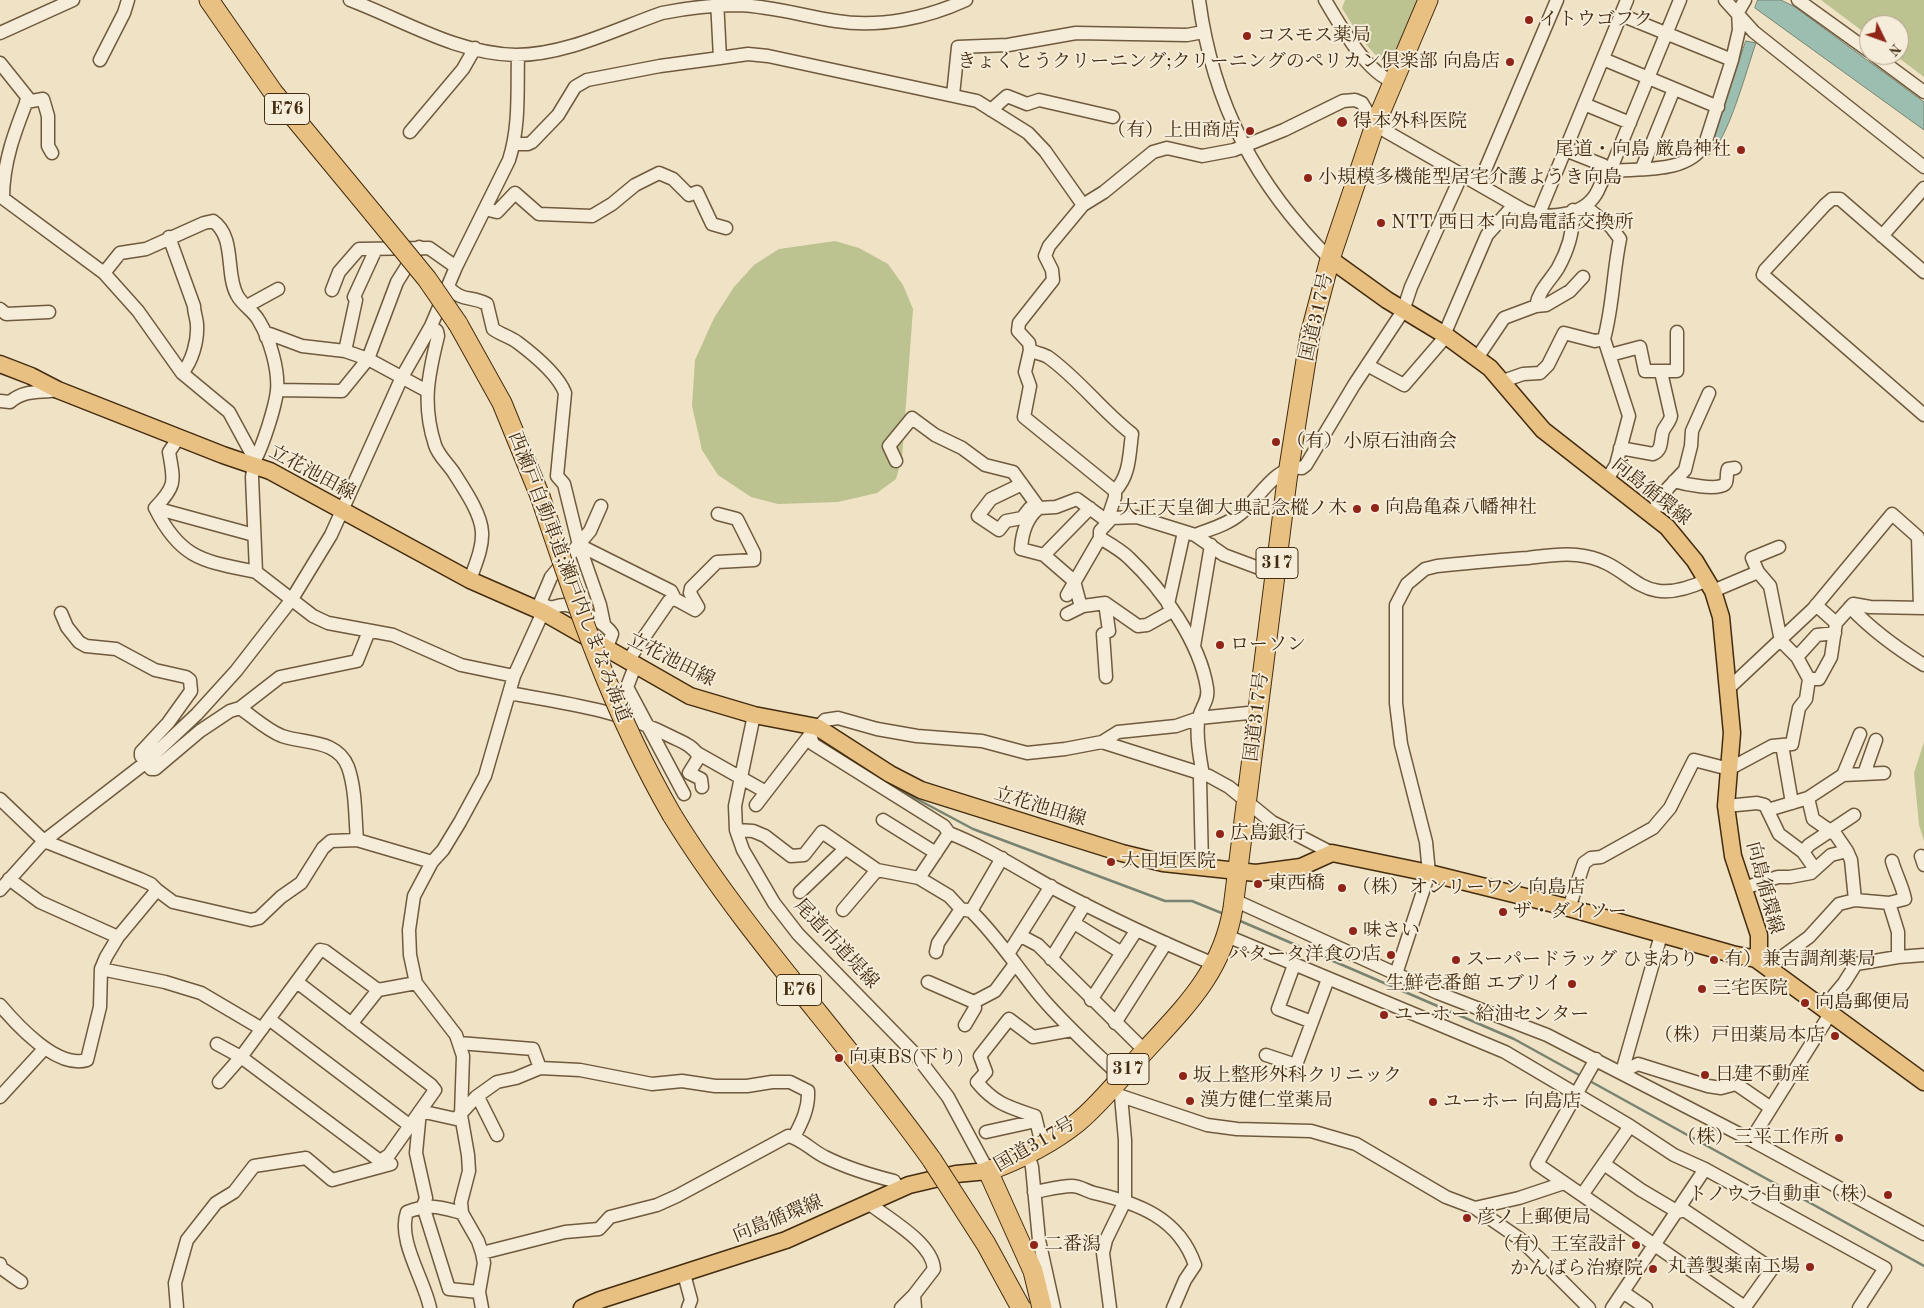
<!DOCTYPE html>
<html>
<head>
<meta charset="utf-8">
<style>
  body { margin:0 }
  #map { position:relative; width:1924px; height:1308px; overflow:hidden; background:#f0e2c4; font-family:"Old Standard TT",serif }
  canvas { display:block }
  .north { position:absolute; left:1859px; top:15px; width:50px; height:50px; box-sizing:border-box; background:#f5ecd9; border:1px solid #ae9f89; border-radius:50%; rotate:132deg; font-size:14px; font-weight:700; line-height:20px; text-align:center; color:#442c10 }
  .north::after { content:''; display:block; margin:auto; width:18px; height:22px; background:#8f2418; clip-path:polygon(50% 0,100% 100%,50% 72%,0 100%) }
</style>
</head>
<body>
<div id="map">
<canvas width="1924" height="1308"></canvas>
<div class="north">N</div>
</div>
<script>
const ctx = document.querySelector('canvas').getContext('2d');
ctx.lineJoin = 'round';
function fill(path, color) {
  ctx.fillStyle = color;
  ctx.fill(path, 'evenodd');
}
function stroke(path, color, width, dash) {
  ctx.strokeStyle = color;
  ctx.lineWidth = width;
  ctx.lineCap = dash ? 'butt' : 'round';
  ctx.setLineDash(dash || []);
  ctx.stroke(path);
}
function label(font, color, halo, rows, align = 'center') {
  ctx.font = font + ' "Old Standard TT","Noto Serif JP",serif';
  ctx.lineWidth = 4;
  ctx.setLineDash([]);
  ctx.textBaseline = 'middle';
  ctx.strokeStyle = halo;
  ctx.fillStyle = color;
  for (const [text, x, y, turn = 0] of rows) {
    ctx.save();
    ctx.translate(x, y);
    ctx.rotate((+turn || 0) * Math.PI / 180);
    ctx.textAlign = isNaN(turn) ? turn : align;
    if (halo) ctx.strokeText(text, 0, 0);
    ctx.fillText(text, 0, 0);
    ctx.restore();
  }
}
const green = new Path2D(`
  M1345 0H1417L1390 64C1373 60 1351 23 1342 8Z
  M1821 0H1924V77L1895 55H1899V25H1869V36Z
  M835 241 859 248 888 264 903 285 913 309 902 458 896 479 877 493 838 502 778 504 751 497 718 475 702 450 692 406 695 360 714 318 734 287 754 265 779 249Z
  M1924 742V841L1919 825 1914 773Z`);
const water = new Path2D(`
  M1758 0H1781L1795 7 1924 102V130L1755 8Z
  M1746 41 1756 43C1747 68 1728 141 1709 155Z`);
const stream = new Path2D(`
  M818 739 874 775
  M887 783 973 829 1165 901H1192L1224 914
  M1238 920 1514 1039 1581 1076
  M1588 1080 1924 1266`);
const minor = new Path2D(`
  M350 0C403 20 457 54 516 55 566 55 616 29 662 13 687 8 713 5 738 5 771 6 804 16 836 21 880 28 927 18 966 0
  M717 0 720 58
  M1199 0C1213 105 1256 185 1330 259
  M1325 0C1338 22 1367 74 1393 81
  M1725 0 1754 32 1924 167
  M1798 0 1869 51
  M1621 15 1732 60
  M0 33 73 0
  M1874 55 1924 92
  M1603 59 1718 107
  M100 60 124 13 128 0
  M0 63 28 98C15 131 3 162 3 198
  M953 95 958 47 1008 45 1076 33 1187 35 1203 32
  M26 102 43 99 48 116V146L52 153
  M1584 104 1630 123
  M991 110 1007 96 1027 104 1039 100 1113 117
  M410 132 463 69 475 48
  M514 144H528L532 142 558 115 575 87 587 80 660 66 720 58 748 54 768 56 977 101 1028 133 1045 151 1083 205
  M1565 150 1603 165 1610 171 1680 0
  M1642 168 1674 89
  M1479 184 1557 0
  M0 196 104 273 138 311 182 373 229 412 255 460 252 477 256 572 313 616 328 623 393 635 461 665 514 676
  M485 209 497 212 515 193 539 214 592 216 612 204 635 185 659 173 673 179 689 195 697 192 712 224 726 228
  M1538 216 1627 0
  M1882 236 1924 188
  M169 237 194 306C194 313 197 319 197 325 198 341 192 362 182 373
  M1924 272 1840 199H1832L1825 205 1765 270 1763 275 1924 415
  M104 273 120 253 146 249 204 223 213 221C236 237 225 273 237 295 242 305 254 311 259 321 270 339 279 370 277 391 275 408 263 445 255 460
  M448 287C464 303 470 295 487 304L493 329C500 334 510 337 517 342 533 354 558 374 565 393L557 476 564 484 579 545 671 591 675 599
  M332 290 339 272 359 249 429 248 456 267
  M247 306 278 289
  M1536 306C1539 290 1550 281 1558 268 1568 250 1574 231 1573 210
  M0 309 6 314 49 312
  M431 326 437 331 438 336C428 376 422 405 435 445 438 455 448 464 454 473 464 489 481 513 482 532 483 548 475 565 470 580
  M266 337 270 334 302 346 345 351 368 359 427 391
  M1604 339 1629 416 1616 465 1606 481
  M1030 350C1035 353 1043 354 1048 357 1079 379 1102 411 1132 434 1129 456 1130 475 1115 491
  M345 351 356 300 354 297 376 249
  M1610 355 1640 347 1645 371H1677V332
  M1477 358 1504 318 1536 306 1546 305 1570 291 1583 277
  M1367 365 1404 385 1441 342 1487 235 1514 205
  M1503 381 1523 374 1540 373 1548 365 1564 333 1595 341 1604 339C1613 307 1613 272 1620 239L1611 227 1586 207
  M277 390 342 391 368 359 397 282 419 247
  M0 401 10 402C25 389 40 393 58 390
  M179 437 169 452C174 481 177 485 155 508 181 560 204 561 256 572
  M1620 448 1653 454C1663 450 1660 440 1663 431 1665 426 1670 422 1671 416L1661 372
  M896 461 889 446 912 418 935 435 962 448 985 465 1013 472 1039 508 1056 507 1077 499 1107 521 1115 497V491L1024 417 1030 386 1025 372 1030 350 1029 343 1018 331 1019 323 1053 280 1052 270 1045 256 1049 246 1083 205 1104 192 1153 152 1167 148 1202 156 1234 150 1284 130 1343 101 1355 100 1362 103 1375 125 1525 211C1547 220 1583 216 1596 194 1601 186 1602 177 1610 171 1641 168 1687 174 1705 144L1732 60 1739 30 1738 12 1745 0
  M1674 481C1684 484 1717 491 1725 484 1728 481 1726 473 1728 469L1735 468
  M1022 484 991 499 978 516 999 530 1006 521 1022 518 1030 508
  M155 508 254 535
  M1039 508C1026 518 1022 533 1021 549L1044 555 1090 508
  M1651 515 1668 488 1685 470 1691 446 1692 431 1709 393
  M1195 535C1210 529 1227 525 1240 514 1259 499 1276 464 1302 468L1306 465 1354 385 1403 311 1411 287 1462 174
  M579 545 600 605 604 624
  M1044 555 1074 581 1081 607
  M1758 572 1752 558 1779 547
  M1067 595 1100 538
  M540 603C556 612 553 604 566 605 576 606 608 625 612 634L606 650
  M1105 603 1109 631 1103 634 1106 677
  M1168 604 1184 532
  M1816 605 1836 623 1853 604 1870 607 1924 608
  M1850 607C1871 629 1898 649 1924 665
  M537 610 551 577 590 531 601 506
  M61 613 67 627 79 642 86 646 116 649 155 670 186 677 190 680 191 691 168 723 141 752V756L151 769H155L200 731 230 711 240 708 280 677 357 661 369 631
  M1067 614 1083 606 1105 603 1138 626 1147 625 1172 611
  M1194 646 1211 545
  M1797 657 1817 635 1835 633
  M627 662 669 601 675 599 695 610 698 607 690 593 691 588 717 562 754 560V553L737 519 718 514
  M635 666 627 687 684 794
  M1809 679H1819L1831 657 1836 623
  M1729 688 1813 609 1892 514 1918 537 1920 607
  M509 693C565 703 620 710 672 737 682 742 694 746 699 757L689 773 701 779 702 787
  M240 708C253 717 267 730 282 736 305 744 337 739 348 767 356 790 355 817 357 840
  M754 715 735 806 736 830 743 850 774 903 798 934 915 1054 948 1097 988 1171
  M810 735 813 744 944 826 949 833 919 878
  M1102 742 1209 776 1229 787 1272 822 1332 853
  M1782 745 1792 803
  M697 753 766 792
  M1864 774 1876 740
  M1843 775 1860 734
  M1808 798 1813 819 1836 835 1847 851
  M0 799 44 841 140 879 151 884 157 890
  M756 805 810 735 825 720 838 718 877 729 917 736 982 741 1027 753 1065 749 1102 742 1118 732 1176 726 1199 718 1258 712
  M1726 806 1757 803 1765 805 1779 834 1803 852 1815 869
  M1768 810 1808 798 1843 775 1884 773
  M883 820 936 853
  M736 830 753 831 765 836 791 856 804 855 822 832 877 870 919 878 949 896 961 909
  M949 833C985 847 1017 868 1051 887 1104 915 1158 941 1214 964
  M1803 852 1809 845 1854 815
  M1921 856 1924 865
  M1202 865 1200 779 1203 775C1200 759 1195 732 1199 717 1202 706 1209 700 1207 688 1200 642 1162 589 1129 558 1121 550 1110 544 1100 538V531L1112 518 1137 517 1195 535 1224 555 1275 574
  M9 879 40 902 118 937
  M1744 888 1778 877H1790L1811 873 1831 855 1847 851 1851 860 1855 900 1839 904 1809 937 1768 967
  M0 890 44 841 145 763 197 714 236 671 292 599 331 535 402 377 431 326 456 267 509 160C520 126 517 90 518 55
  M800 892 845 849
  M1234 900 1438 993 1547 1035 1751 1140 1924 1234
  M1855 900 1889 903 1905 899C1902 885 1896 875 1892 861
  M1569 908 1584 863 1591 858 1601 857 1653 828 1670 808 1694 760 1729 769 1772 746 1792 744 1799 708 1806 699 1809 679 1797 657 1781 641 1770 586 1758 572 1713 591
  M843 910 877 870
  M971 911C998 937 1018 969 1042 998 1066 1026 1094 1051 1121 1077
  M1074 923 1122 953
  M1021 936 1038 945 1145 1051
  M1227 936 1505 1052 1630 1126 1674 1155 1705 1169 1885 1268 1859 1308
  M936 952 938 943 961 909 971 911 1002 858
  M1008 954 1051 886
  M1898 957 1924 955
  M1051 959 1085 904
  M1294 965 1278 1009 1312 1022
  M101 969 165 982 201 993 262 1029
  M1396 974 1429 873 1426 842 1401 744 1396 703V605L1407 584 1425 569 1437 566C1467 563 1497 560 1528 558 1544 556 1561 553 1577 555 1637 561 1633 614 1707 580
  M928 982 974 1002 995 991 1015 964
  M1091 1000 1136 931
  M0 1005C17 1025 57 1069 87 1060L100 1007 101 969 106 957 118 937 157 890 173 902 251 920 259 918 281 897 301 883 323 848 331 841 357 840 432 862
  M1823 1008 1844 983 1856 964 1898 957V932L1889 903
  M269 1019 409 1125
  M1115 1023 1166 943
  M351 1024 378 990 416 983
  M965 1025 975 1008 974 1002
  M459 1043 533 1049 540 1068 580 1070 652 1084 682 1081 715 1086H747L772 1082H790L808 1091C809 1108 802 1122 794 1137
  M217 1044 241 1057 380 1161 389 1155 435 1090 431 1085 297 982
  M1266 1055 1296 1065 1328 979
  M1596 1059 1537 1164 1746 1308
  M1622 1072 1638 1064 1708 1086 1721 1088 1736 1084 1771 1108
  M1622 1072 1661 935
  M219 1082 241 1057 320 950 325 951 378 990
  M1121 1096 1207 1125 1237 1129 1311 1131 1356 1144 1446 1197 1475 1208 1520 1239 1589 1308
  M0 1097 44 1049
  M476 1097 480 1101 497 1135
  M986 1132 1036 1121
  M1751 1140 1830 1014
  M1042 1145 1035 1116C1009 1107 995 1104 977 1082L986 1072 980 1056 1009 1019 1033 1037 1072 1030
  M1028 1154 1032 1167 1039 1240 1054 1308
  M1604 1164 1641 1190 1678 1212 1684 1210 1772 1269 1745 1307
  M1034 1192C1046 1190 1060 1186 1072 1186 1080 1186 1086 1191 1094 1193 1138 1203 1179 1218 1195 1265L1185 1280 1173 1308
  M1582 1195 1630 1126
  M867 1202C887 1218 932 1242 934 1269L914 1295 915 1308
  M1475 1208 1519 1198 1564 1183
  M482 1253 565 1232 599 1229 610 1217 657 1205 677 1196 788 1136C801 1138 812 1151 825 1157 847 1168 870 1175 894 1181L898 1189
  M0 1264 1 1268 21 1282
  M684 1274 691 1300 688 1308
  M479 1292 449 1289 423 1206 426 1198 416 1153 420 1111 456 1119 476 1097 497 1082 516 1078 540 1068
  M1623 1292 1646 1308
  M177 1308 175 1283 187 1240 216 1203 234 1192 254 1166 306 1158 332 1180 391 1164
  M430 1308C424 1279 397 1240 407 1212 430 1203 439 1207 462 1213
  M482 1308 479 1292 484 1263 482 1253 478 1241 462 1213 461 1202 469 1171 468 1155 461 1115 463 1056 456 1035 416 983 410 955 409 930 414 896 432 862 443 850 460 822 485 776 514 676 543 612
  M901 1308 914 1295
  M1110 1308 1103 1253 1106 1240 1125 1201V1140L1121 1096 1115 1091
  M1612 1308 1705 1169`);
const major = new Path2D(`
  M1330 259 1387 300 1445 335 1490 368 1543 430 1667 527 1695 561 1713 591 1721 617 1732 733 1726 806 1733 856 1759 935V949L1756 959
  M0 364 31 376 58 390 223 455 270 471 470 580 543 612 690 696 754 715 817 727 890 774 921 790 1122 853 1163 863 1256 873 1301 867 1332 853 1429 873 1562 906 1732 954 1756 959 1924 1082
  M582 1308 600 1300 786 1240 909 1185 956 1174 988 1171`);
const highway = new Path2D(`
  M209 0 273 92 373 213
  M458 324 502 403 540 496
  M672 815C748 938 849 1043 932 1160
  M1042 1308 1033 1271 988 1171C1020 1159 1052 1143 1078 1122 1102 1102 1122 1076 1143 1053 1185 1007 1222 973 1233 908L1287 480 1310 335 1330 259 1375 125 1428 0`);
const highwayBridge = new Path2D(`
  M373 213 427 279 458 324
  M540 496C577 607 613 713 672 815
  M932 1160 986 1244 1021 1308`);
const markers = [
  [1529,20,5,"#8f2418"],
  [1247,36,5,"#8f2418"],
  [1510,62,5,"#8f2418"],
  [1342,122,6,"#8f2418"],
  [1250,131,5,"#8f2418"],
  [1741,150,5,"#8f2418"],
  [1308,178,5,"#8f2418"],
  [1381,223,5,"#8f2418"],
  [1276,442,5,"#8f2418"],
  [1375,508,5,"#8f2418"],
  [1357,509,5,"#8f2418"],
  [1220,645,5,"#8f2418"],
  [1220,834,5,"#8f2418"],
  [1111,862,5,"#8f2418"],
  [1258,884,5,"#8f2418"],
  [1342,888,5,"#8f2418"],
  [1503,912,5,"#8f2418"],
  [1353,931,5,"#8f2418"],
  [1391,955,5,"#8f2418"],
  [1456,960,5,"#8f2418"],
  [1714,960,5,"#8f2418"],
  [1572,984,5,"#8f2418"],
  [1702,989,5,"#8f2418"],
  [1805,1003,5,"#8f2418"],
  [1384,1015,5,"#8f2418"],
  [1835,1036,5,"#8f2418"],
  [839,1058,5,"#8f2418"],
  [1705,1075,5,"#8f2418"],
  [1183,1076,5,"#8f2418"],
  [1190,1101,5,"#8f2418"],
  [1433,1102,5,"#8f2418"],
  [1839,1138,5,"#8f2418"],
  [1888,1195,5,"#8f2418"],
  [1467,1218,5,"#8f2418"],
  [1034,1245,5,"#8f2418"],
  [1636,1245,5,"#8f2418"],
  [1810,1267,5,"#8f2418"],
  [1653,1269,5,"#8f2418"]
];
const shields = [
  [287,109,45],
  [1277,563,42],
  [799,990,45],
  [1128,1069,42]
];
const shieldNames = [
  ["E76",287,109],
  ["317",1277,563],
  ["E76",799,990],
  ["317",1128,1069]
];
const poiNames = [
  ["イトウゴフク",1539,20],
  ["コスモス薬局",1257,36],
  ["きょくとうクリーニング;クリーニングのペリカン倶楽部 向島店",1500,62,"right"],
  ["得本外科医院",1353,122],
  ["（有）上田商店",1240,131,"right"],
  ["尾道・向島 厳島神社",1731,150,"right"],
  ["小規模多機能型居宅介護ようき向島",1318,178],
  ["NTT 西日本 向島電話交換所",1391,223],
  ["（有）小原石油商会",1286,442],
  ["向島亀森八幡神社",1385,508],
  ["大正天皇御大典記念樅ノ木",1347,509,"right"],
  ["ローソン",1230,645],
  ["広島銀行",1230,834],
  ["大田垣医院",1121,862],
  ["東西橋",1268,884],
  ["（株）オンリーワン 向島店",1352,888],
  ["ザ・ダイソー",1513,912],
  ["味さい",1363,931],
  ["パタータ洋食の店",1381,955,"right"],
  ["スーパードラッグ ひまわり",1466,960],
  ["有）兼吉調剤薬局",1724,960],
  ["生鮮壱番館 エブリイ",1562,984,"right"],
  ["三宅医院",1712,989],
  ["向島郵便局",1815,1003],
  ["ユーホー 給油センター",1394,1015],
  ["（株）戸田薬局本店",1825,1036,"right"],
  ["向東BS(下り)",849,1058],
  ["日建不動産",1715,1075],
  ["坂上整形外科クリニック",1193,1076],
  ["漢方健仁堂薬局",1200,1101],
  ["ユーホー 向島店",1443,1102],
  ["（株）三平工作所",1829,1138,"right"],
  ["トノウラ自動車（株）",1878,1195,"right"],
  ["彦ノ上郵便局",1477,1218],
  ["二番潟",1044,1245],
  ["（有）王室設計",1626,1245,"right"],
  ["丸善製薬南工場",1800,1267,"right"],
  ["かんばら治療院",1643,1269,"right"]
];
const streetNames = [
  ["国道317号",1317,317,-77],
  ["立花池田線",312,473,28],
  ["向島循環線",1651,492,39],
  ["西瀬戸自動車道;瀬戸内しまなみ海道",569,577,69],
  ["立花池田線",671,660,27],
  ["国道317号",1257,717,-83],
  ["立花池田線",1040,807,17],
  ["向島循環線",1764,888,75],
  ["尾道市道堤線",836,944,47],
  ["国道317号",1035,1145,-30],
  ["向島循環線",778,1219,-22]
];
fill(green, '#bdc291');
fill(water, '#9bbeb1');
stroke(water, '#788471', 1);
stroke(stream, '#788471', 2.5);
stroke(minor, '#6f5a3d', 15);
stroke(major, '#442c10', 19);
stroke(highway, '#442c10', 21);
stroke(minor, '#f5ecd9', 12);
stroke(major, '#e8c182', 16);
stroke(highway, '#e8c182', 19);
stroke(highwayBridge, '#442c10', 21, []);
stroke(highwayBridge, '#e8c182', 19);
for (const [x, y, r, color] of markers) {
  const dot = new Path2D();
  dot.arc(x, y, r, 0, 2 * Math.PI);
  ctx.fillStyle = color;
  ctx.fill(dot);
  stroke(dot, '#f5ecd9', 2);
}
for (const [x, y, w] of shields) {
  const box = new Path2D();
  box.roundRect(x - w / 2, y - 15.5, w, 31, 4);
  ctx.fillStyle = '#f5ecd9';
  ctx.fill(box);
  stroke(box, '#442c10', 1);
}
label('bold 18px', '#442c10', null, shieldNames);
label('19px', '#442c10', '#f5ecd9', poiNames, 'left');
label('19px', '#442c10', '#f5ecd9', streetNames);
</script>
</body>
</html>
